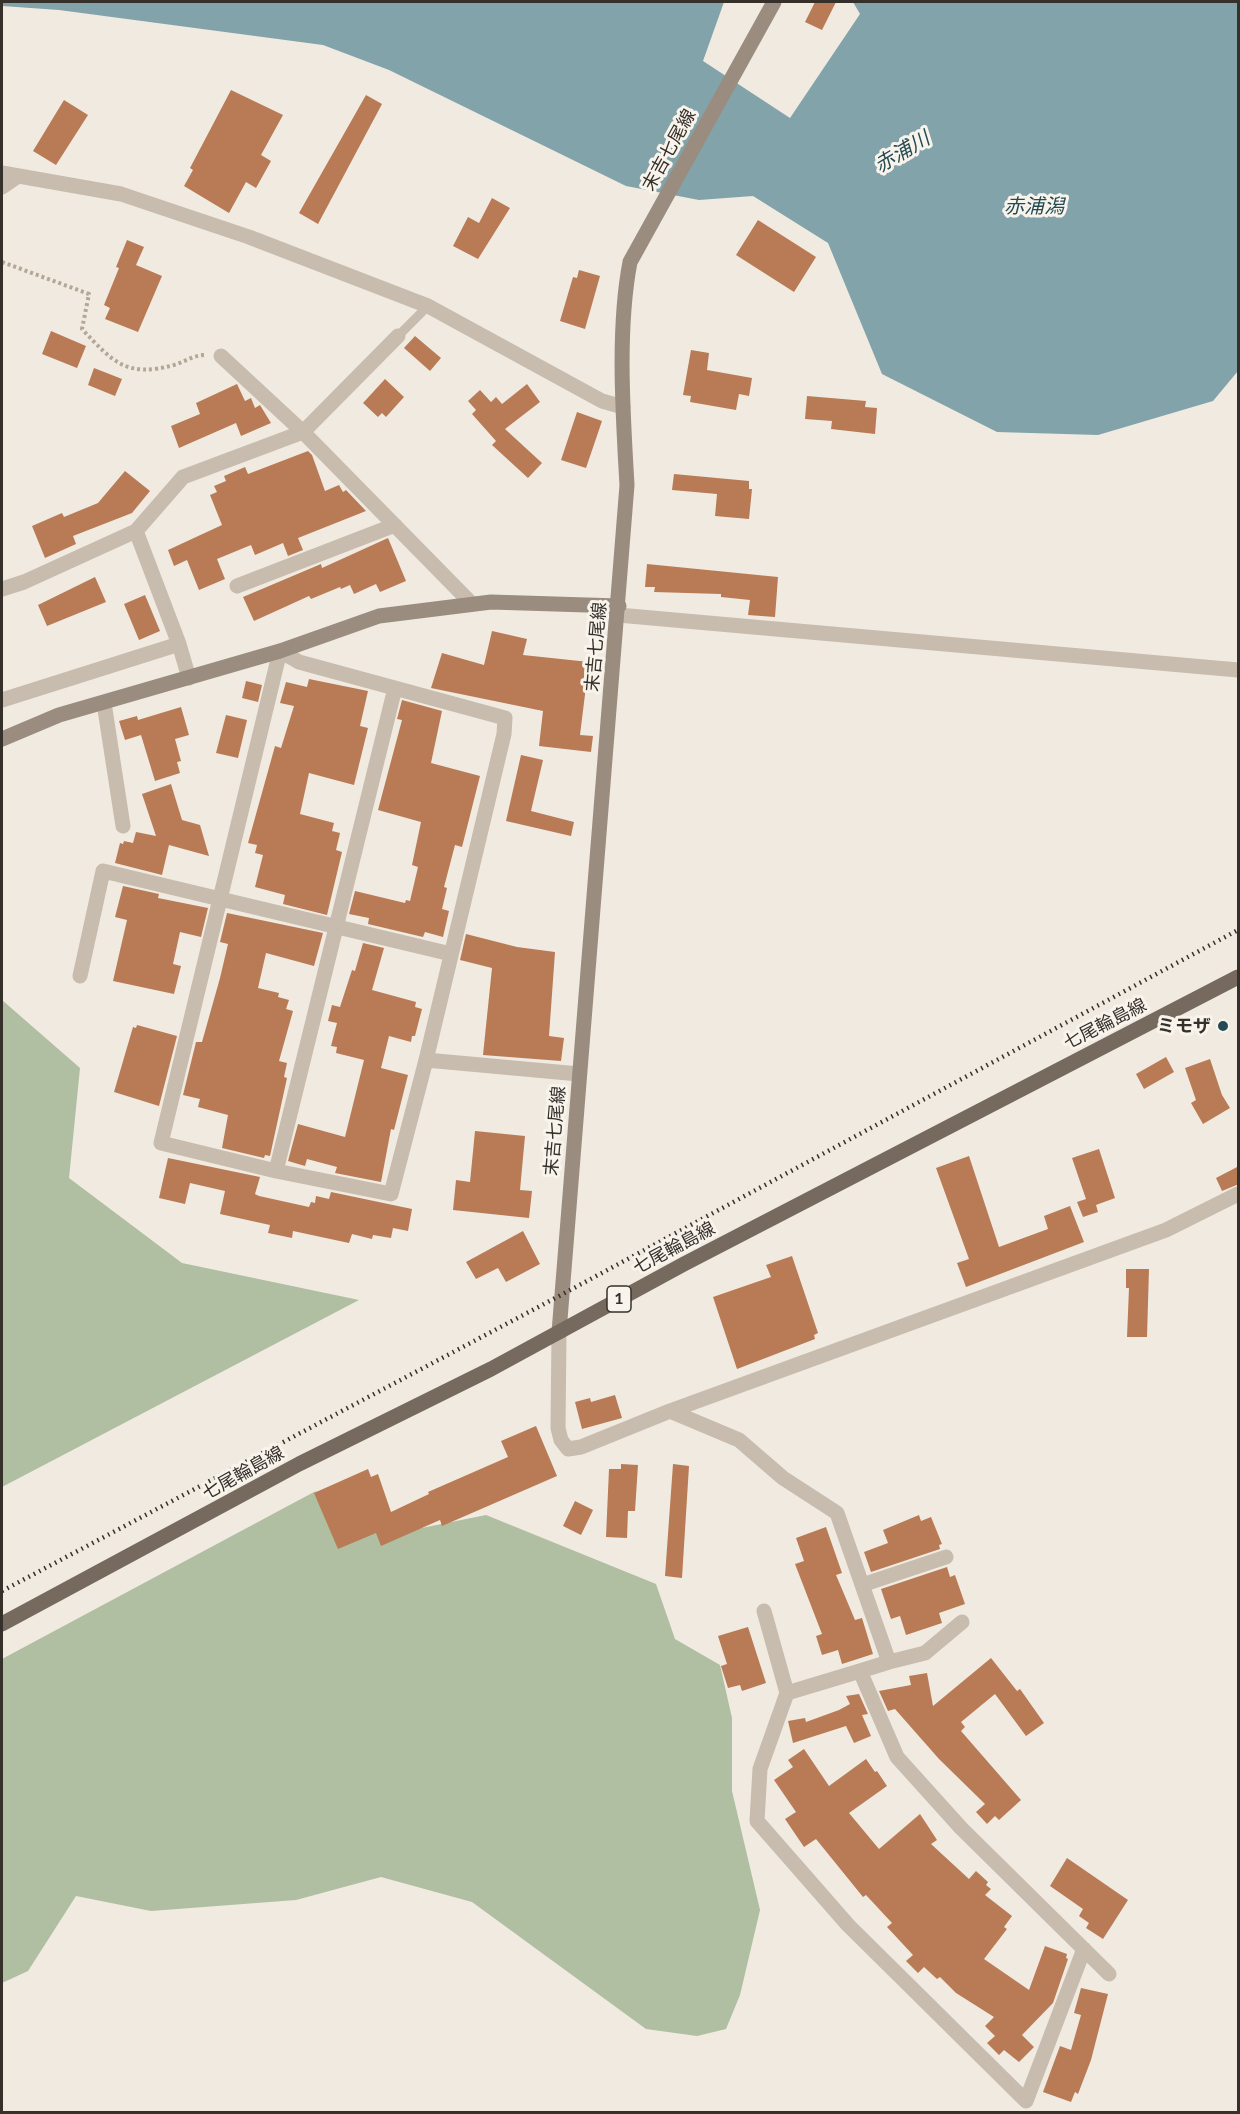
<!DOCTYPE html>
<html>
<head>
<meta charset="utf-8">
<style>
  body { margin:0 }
  #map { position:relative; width:1240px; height:2114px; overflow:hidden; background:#f0eae0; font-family:Lato,sans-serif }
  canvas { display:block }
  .frame { position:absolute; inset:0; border:3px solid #36302b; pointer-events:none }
</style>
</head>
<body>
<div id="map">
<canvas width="1240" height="2114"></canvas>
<div class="frame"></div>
</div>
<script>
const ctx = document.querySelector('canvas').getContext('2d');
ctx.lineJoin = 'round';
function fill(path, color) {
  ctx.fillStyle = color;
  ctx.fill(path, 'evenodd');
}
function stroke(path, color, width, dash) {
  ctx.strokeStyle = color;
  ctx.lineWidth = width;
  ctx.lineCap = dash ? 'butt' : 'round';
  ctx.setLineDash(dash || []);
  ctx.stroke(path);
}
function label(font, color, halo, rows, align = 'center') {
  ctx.font = font + ' Lato,"Noto Sans JP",sans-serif';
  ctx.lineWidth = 6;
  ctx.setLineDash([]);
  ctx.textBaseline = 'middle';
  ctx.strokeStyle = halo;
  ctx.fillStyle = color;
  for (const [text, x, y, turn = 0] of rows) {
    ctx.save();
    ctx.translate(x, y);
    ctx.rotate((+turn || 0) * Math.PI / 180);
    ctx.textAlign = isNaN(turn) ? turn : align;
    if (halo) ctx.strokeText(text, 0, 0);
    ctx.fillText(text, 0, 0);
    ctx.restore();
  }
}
const green = new Path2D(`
  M2 1000 80 1068 69 1178 182 1263 359 1300 2 1487Z
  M336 1489 392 1534 486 1515 656 1584 675 1639 720 1665 732 1718V1791L760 1910 740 1995 726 2029 697 2036 646 2029 472 1902 381 1877 296 1900 151 1911 76 1896 28 1971 2 1983V1659L314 1492Z`);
const water = new Path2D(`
  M2 2H724L703 61 790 118 860 14 853 2H1238V371L1213 401 1098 435 997 432 882 374 828 243 753 196 699 200 626 186 389 70 323 45 59 10 2 6Z`);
const building = new Path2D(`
  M815 2H836L822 30 805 22Z
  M231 90 283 115 261 155 271 161 256 188 246 182 229 213 184 186 193 170 190 168Z
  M366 95 382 104 318 224 299 213Z
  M64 100 88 115 56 165 33 151Z
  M492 198 510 208 478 259 453 246 468 217 479 223Z
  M758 220 816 257 794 292 736 255Z
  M127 240 144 247 136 265 162 276 138 332 105 319 110 308 104 305 119 268 116 267Z
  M579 270 600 276 585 329 560 321 573 277 577 278Z
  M51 331 86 346 77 368 42 354Z
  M415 336 441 358 430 371 404 348Z
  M691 350 709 353 707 370 752 378 749 396 739 394 736 410 690 402 691 396 683 395Z
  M94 368 122 379 115 396 88 385Z
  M385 379 404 397 386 417 382 413 378 417 363 403Z
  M237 384 245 401 251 398 255 408 260 405 271 423 241 436 236 423 179 448 171 426 200 414 196 403Z
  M527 384 540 402 505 429 542 463 528 478 492 445 496 441 472 414 476 410 468 401 480 390 491 402 496 397 502 404Z
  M807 396 866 401 865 407 877 408 875 434 831 429 832 421 805 419Z
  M577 412 602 421 586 468 561 460Z
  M308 451 312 455 325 491 339 485 343 492 346 490 366 511 298 538 303 550 288 556 283 543 255 555 251 545 217 559 225 579 199 590 187 560 174 566 168 550 222 525 210 495 217 492 214 486 226 481 224 476 245 467 248 474Z
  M125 471 150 491 132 513 73 536 76 544 45 558 32 526 62 513 64 517 98 503Z
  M674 474 749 481V489H752L749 519 715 516 717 494 672 490Z
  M388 538 406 581 380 592 376 584 354 594 350 585 341 589 340 587 311 599 309 596 254 621 243 597 321 564 322 568Z
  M647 564 778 577 775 617 748 615 750 600 721 597V594L654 592 655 587H645Z
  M95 577 106 602 47 626 38 605Z
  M145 595 160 631 139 640 124 604Z
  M492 631 527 639 523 655 589 662 580 735 593 736 591 752 539 746 543 711 431 688 442 653 484 665Z
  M309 679 368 691 360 726 368 728 354 785 309 773 300 814 334 823 332 831 340 833 336 850 342 852 327 915 283 904 285 895 255 887 263 855 255 853 257 845 248 843 275 746 281 748 294 706 280 703 286 682 307 687Z
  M246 681 262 685 258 702 242 698Z
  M402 700 442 711 431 763 480 776 462 847 455 845 444 887 447 888 442 909 449 911 443 937 425 932 423 937 368 924 369 918 349 914 355 891 405 903 406 900 410 901 418 867 412 865 421 822 378 810 402 720 397 719Z
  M181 707 189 735 175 739 181 761 177 762 180 773 155 781 141 735 125 740 119 721 137 716 138 720Z
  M226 715 247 720 238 758 216 753Z
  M521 755 543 760 531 811 574 822 571 836 506 821Z
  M171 784 182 820 200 825 209 856 169 845 162 875 115 863 120 843 123 844 124 841 133 843 136 832 156 836 142 794Z
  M123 886 159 894 158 898 208 908 201 937 180 932 173 964 181 966 174 994 113 981 127 920 115 917Z
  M227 913 323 933 314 966 266 953 258 988 279 993 278 997 289 1000 286 1009 293 1011 279 1061 287 1063 284 1077 287 1078 270 1156 265 1155 264 1158 222 1148 228 1115 198 1107 200 1099 183 1095 196 1042H202L220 978 228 944 220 942Z
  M466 934 517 947 555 952 549 1036 564 1038 561 1061 483 1055 492 968 460 960Z
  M363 943 384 948 372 990 416 1002 415 1007 422 1009 415 1036H412L411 1042 389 1036 381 1068 408 1075 394 1130 391 1129 381 1182 335 1173 337 1167 307 1159 305 1166 288 1161 298 1124 345 1137 364 1060 336 1053 337 1047 331 1046 337 1023 328 1021 332 1005 340 1007 352 970 355 971Z
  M137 1025 177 1036 159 1106 114 1092 133 1027 136 1028Z
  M1166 1057 1174 1072 1144 1089 1136 1074Z
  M1210 1059 1222 1095 1230 1108 1203 1124 1191 1103 1196 1100 1185 1068Z
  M475 1131 525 1136 520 1190 532 1191 529 1218 453 1210 456 1180 470 1182Z
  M1099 1149 1115 1198 1096 1205 1098 1212 1083 1217 1077 1202 1086 1199 1072 1158Z
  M969 1156 999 1247 1048 1229 1044 1216 1070 1206 1084 1242 966 1287 957 1263 969 1259 936 1168Z
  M168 1158 260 1177 255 1194 259 1196 309 1207 311 1202 315 1203 316 1196 329 1199 331 1192 412 1209 408 1231 393 1228 391 1238 373 1235 372 1239 352 1234 349 1243 293 1231 292 1238 268 1233 270 1225 220 1214 225 1191 190 1183 185 1204 159 1198Z
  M1239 1166V1184L1222 1191 1216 1178Z
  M523 1231 540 1264 506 1282 498 1268 476 1279 466 1262Z
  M792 1256 818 1333 814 1335 815 1339 737 1369 713 1297 771 1277 766 1265Z
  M1126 1269H1149L1147 1337H1127L1129 1288H1126Z
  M615 1395 622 1418 582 1429 575 1402 590 1398 591 1402Z
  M536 1426 557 1476 442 1526 440 1520 381 1546 376 1533 338 1549 314 1493 368 1469 371 1477 378 1474 391 1512 429 1494 428 1492 508 1457 501 1441Z
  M621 1464 638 1465 635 1511H628L627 1538 606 1537 609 1469H621Z
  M673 1464 689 1466 682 1578 665 1576Z
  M575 1501 593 1510 581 1535 563 1526Z
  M919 1515 921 1521 931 1517 942 1544 939 1545 940 1549 871 1572 864 1552 888 1543 883 1530Z
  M826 1527 842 1573 836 1575 855 1620 862 1618 873 1654 842 1664 838 1650 822 1655 816 1636 822 1634 795 1564 804 1561 796 1538Z
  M947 1567 950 1577 955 1575 965 1604 939 1613 942 1623 906 1635 900 1616 891 1619 881 1589Z
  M748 1627 766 1683 742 1691 740 1685 728 1688 721 1666 727 1664 718 1636Z
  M991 1658 1017 1691 1020 1689 1044 1723 1026 1736 995 1694 961 1722 965 1727 961 1731 1021 1800 999 1820 995 1816 987 1824 976 1812 985 1804 939 1759 895 1709 888 1711 879 1691 911 1685 909 1676 927 1673 933 1706Z
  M859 1694 868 1714 862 1715 871 1736 854 1743 846 1726 793 1743 788 1721 805 1718 806 1722 839 1710 850 1704 846 1696Z
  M804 1749 829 1786 866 1759 875 1772 877 1771 887 1786 849 1813 879 1849 920 1814 937 1840 931 1844 969 1879 976 1871 988 1882 986 1885 991 1889 985 1895 1012 1916 1004 1927 1007 1929 984 1959 1029 1990 1045 1946 1067 1954 1066 1958 1068 1959 1053 2003 1022 2035 1034 2047 1019 2062 1004 2050 999 2055 987 2043 995 2036 985 2026 994 2017 956 1993 940 1977 937 1979 924 1967 918 1973 906 1961 913 1955 887 1927 892 1923 866 1895 863 1897 816 1839 804 1847 785 1819 796 1812 774 1780 793 1767 788 1760Z
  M1067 1858 1128 1900 1103 1939 1086 1928 1089 1923 1079 1916 1083 1909 1050 1886Z
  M1081 1988 1108 1994 1091 2060 1078 2094 1075 2092 1071 2102 1043 2092 1060 2046 1071 2050 1081 2015 1074 2013Z`);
const path = new Path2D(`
  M2 262 89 294 82 329C113 362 126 378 174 365 184 362 194 355 205 355`);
const lane = new Path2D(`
  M398 336 428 306`);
const street = new Path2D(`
  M2 173 121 194 249 237 428 306 602 401 623 407
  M2 187 18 176
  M398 336 303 432 472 604
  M136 531 179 644 189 678
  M237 586 395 525
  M2 589 24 582 136 531 183 477 303 432 221 356
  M618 615 1238 670
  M280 651 299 662 505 718 504 734 426 1060 391 1194 276 1171 161 1143Z
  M2 700 179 644
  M104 703 123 826
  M80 976 103 871 451 954
  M426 1060 579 1074
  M276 1171 395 688
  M559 1332 558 1428 561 1440 568 1449 581 1447 670 1411 1166 1230 1238 1194
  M670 1411 739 1440 783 1478 837 1513 889 1662 860 1671 897 1757 961 1828 1109 1974
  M862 1585 946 1557
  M764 1611 787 1693 760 1769 757 1821 848 1925 1026 2101 1084 1949
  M889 1662 925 1653 962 1622
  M787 1693 860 1671`);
const secondary = new Path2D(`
  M2 739 59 715 280 651 379 616 491 602 619 606
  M559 1332 627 485C623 415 617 330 630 262L774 2`);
const primary = new Path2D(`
  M2 1624 299 1464 491 1369 684 1264 1238 977`);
const rail = new Path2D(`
  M2 1591 561 1295 1238 930`);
const markers = [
  [1223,1026,6,"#254a53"]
];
const shields = [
  [619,1299,24]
];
const shieldNames = [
  ["1",619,1299]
];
const streetNames = [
  ["末吉七尾線",669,150,-61],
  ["末吉七尾線",596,647,-85],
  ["七尾輪島線",1105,1024,-27],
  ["末吉七尾線",555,1131,-85],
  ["七尾輪島線",674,1248,-28],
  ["七尾輪島線",243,1473,-29]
];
const poiNames = [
  ["ミモザ",1211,1026]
];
const waterNames = [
  ["赤浦川",902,152,-31],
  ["赤浦潟",1034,207]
];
fill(green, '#b0bea1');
fill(water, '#82a3aa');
fill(building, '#b87b56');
stroke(path, '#b3a797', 4, [3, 3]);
stroke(lane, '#c7bcad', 9);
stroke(street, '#c7bcad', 15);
stroke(secondary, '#9a8c7e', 15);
stroke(primary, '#76695e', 15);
stroke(rail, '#36302b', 4.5, [1.5, 4.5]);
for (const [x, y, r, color] of markers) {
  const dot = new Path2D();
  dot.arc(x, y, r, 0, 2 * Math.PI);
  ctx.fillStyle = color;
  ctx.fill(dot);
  stroke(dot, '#f8f4ec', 2);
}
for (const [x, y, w] of shields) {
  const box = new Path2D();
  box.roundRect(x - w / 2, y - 13, w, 26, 4.5);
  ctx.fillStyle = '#f8f4ec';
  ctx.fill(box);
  stroke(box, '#36302b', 1.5);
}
label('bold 16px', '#36302b', null, shieldNames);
label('18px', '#36302b', '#f8f4ec', streetNames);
label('bold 18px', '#36302b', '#f8f4ec', poiNames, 'right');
label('italic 20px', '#254a53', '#f8f4ec', waterNames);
</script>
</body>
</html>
